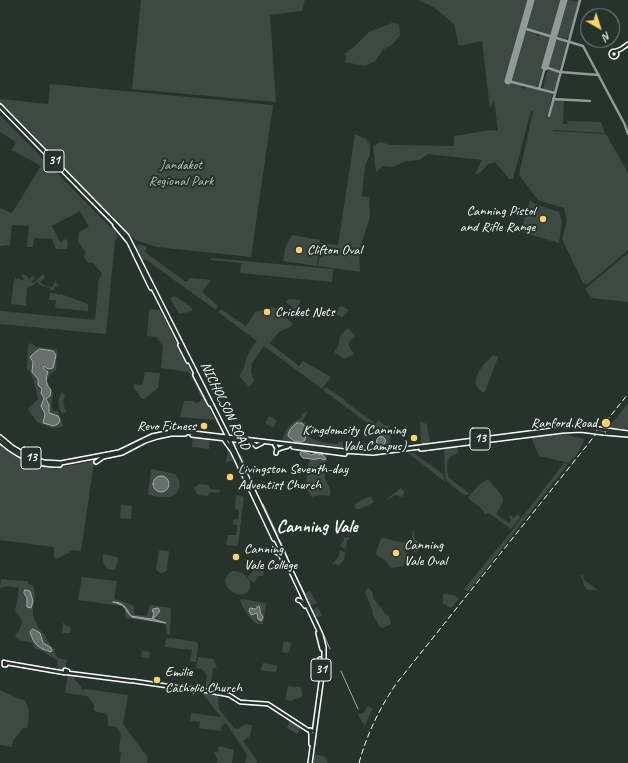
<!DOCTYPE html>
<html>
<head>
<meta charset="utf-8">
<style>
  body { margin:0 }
  #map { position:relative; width:628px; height:763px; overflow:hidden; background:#26332d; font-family:Caveat,sans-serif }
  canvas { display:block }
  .north { position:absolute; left:580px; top:8px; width:40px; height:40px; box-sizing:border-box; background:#26332d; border:1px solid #7d8581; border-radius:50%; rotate:141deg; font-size:11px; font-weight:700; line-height:16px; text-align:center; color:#fff }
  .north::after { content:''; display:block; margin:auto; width:14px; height:18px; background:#ffd166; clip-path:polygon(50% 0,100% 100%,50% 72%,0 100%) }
</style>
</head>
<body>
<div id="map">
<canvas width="628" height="763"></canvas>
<div class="north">N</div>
</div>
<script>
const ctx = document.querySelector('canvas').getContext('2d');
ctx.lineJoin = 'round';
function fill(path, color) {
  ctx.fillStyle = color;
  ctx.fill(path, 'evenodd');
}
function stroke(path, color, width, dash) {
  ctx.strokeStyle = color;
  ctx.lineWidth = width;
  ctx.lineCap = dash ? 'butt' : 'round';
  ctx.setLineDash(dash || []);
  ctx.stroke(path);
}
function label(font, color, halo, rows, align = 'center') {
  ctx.font = font + ' Caveat,sans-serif';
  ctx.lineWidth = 4;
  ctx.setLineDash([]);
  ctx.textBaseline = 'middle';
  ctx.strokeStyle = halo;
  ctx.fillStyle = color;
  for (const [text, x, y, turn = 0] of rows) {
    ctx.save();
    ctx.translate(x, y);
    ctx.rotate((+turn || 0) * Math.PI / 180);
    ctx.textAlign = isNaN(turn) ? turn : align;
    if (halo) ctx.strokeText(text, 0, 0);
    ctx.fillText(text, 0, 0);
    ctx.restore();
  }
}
const green = new Path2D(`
  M141 0H305L302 11 270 15 276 102 132 89Z
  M418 0H530L507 81 521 85 523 89 527 87 552 94 549 113 546 116 547 118 551 117C551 112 550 104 556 99L564 100 563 124H568L567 121 601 122 605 133 554 130 552 131 606 134 628 173V250L588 284 583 283 562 239 567 220 564 208 538 200 519 175 533 111H531L513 179H509L495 162 488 164 480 173 475 174 482 160 428 154 419 160 406 161 393 167 383 166 376 172 373 146 380 142 391 145 454 146V136L491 130 498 131 494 99 490 109 482 41 459 46 454 24 435 8Z
  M532 0H562L552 34 551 35 526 28Z
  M566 0 579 1 569 37 566 39 559 37 557 35Z
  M392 23 399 24 400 35 393 44 383 50 375 61 365 66 345 62 346 56 344 54 355 46 369 32Z
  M527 30 535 32 538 37 541 34 549 36 551 39 538 86 535 88 513 82 511 79 524 32Z
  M559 39 565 41 567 44 560 69 558 70 548 67 555 42Z
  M549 70 557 72 559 75 555 90 552 92 544 90 543 87 547 72Z
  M50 84 273 105 251 257 157 247 135 240 0 104V99L48 104Z
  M0 115 113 230 110 224 97 211 99 209 117 228 119 232 116 234 118 237 115 240 106 334 0 324V311L95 320 99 277H101L102 273 92 262 89 263 84 258 85 251 78 242 79 232 89 227 80 211 52 226 60 242 65 239 68 242 67 249H56L52 239 34 238 33 247H27L29 226 12 225 10 245 0 246V208L12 213 41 166 12 150 16 142 0 132Z
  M355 134 366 139 370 145V155L365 166 362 196 369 197 370 217 359 251 360 272 318 266 321 243 338 245Z
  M530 200 535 204 559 212 562 222 559 243 521 232Z
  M292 235 320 240 317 266 283 261 285 248Z
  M139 244 147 247 145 252 186 282 190 278 211 280 202 292 218 306 216 310 145 259 142 261 135 247Z
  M628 253V302L592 298 585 289Z
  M211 258 333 269 332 282 240 273 241 263 211 260Z
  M43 274 45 278 40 282 45 286 53 287V285L56 281 57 285H60L54 287V290H50V288L42 286 38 283V281L32 286 27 288 26 306 11 304 14 280H15V278L17 279 19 278 22 281 24 279 21 276 22 275H26L29 279 33 276 35 278 31 282 33 283Z
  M50 293 56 294 57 293 59 295 61 294 88 304V311L55 308 56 300H49Z
  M175 296 192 308V311L179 314 170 298Z
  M289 299 301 300 296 310 286 302Z
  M274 307 293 324 290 327 279 332 270 343 264 339 299 366 303 361 331 377 322 389 264 346 252 363 251 372 254 381 249 387 239 376 244 368 246 359 250 350 257 341 261 344 218 312 221 309 246 326 255 312Z
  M339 307 342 306 349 310 342 317 336 314Z
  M151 309 160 310 204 396 201 397 190 374 188 372 161 368 163 346 156 337 147 336 149 311Z
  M348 328 355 336 349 342V346L354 354 344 359 334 352 339 345C338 337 342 333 348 328Z
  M30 343 37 347 57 349 56 370 50 374 47 381 53 393 51 405 53 411H58L63 425 61 427 51 428 37 422 28 409 38 399 36 389 30 371 27 370 28 346Z
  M493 355 498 357 485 392H482L476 386C474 372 485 364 493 355Z
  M145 372 160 373 158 388 144 399H142L134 388V384L141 385 143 383Z
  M326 387 345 400 346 402 376 424 379 420 384 425 390 426 391 433 389 449 377 451H348L346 449V441L350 440 353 443H364L374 444 382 434 323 390Z
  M62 392 65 395 63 402 66 412 62 414C58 407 57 399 62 392Z
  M204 397 214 418V420L180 417 184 401H193L195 403 199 402Z
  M628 403V430L608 428Z
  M307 412H308L302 421 307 424 309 430 308 437 321 442 337 444 339 442 343 441V448L341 449 294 444 283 442C282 436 287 428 291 424 295 420 299 421 302 416L301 414Z
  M269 416 277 421 273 428 265 423Z
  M420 422 427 424 430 444 421 445Z
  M563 434 585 439 577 454 569 463 539 456 531 437Z
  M193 437 210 439 209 449 192 447Z
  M233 441 254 444 255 446 254 447V444L240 443 236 448 239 455 241 454 244 460V462H242L232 443Z
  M0 444 25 462 39 465 57 468 93 461 94 462 81 551 72 550 67 554 56 559 54 557V547L0 540Z
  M228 447 234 459 226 463Z
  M457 447 458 453C456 455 451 455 449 458 446 462 447 474 449 478L469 493 467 495H464L449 483 445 478 444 449 445 448Z
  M315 451 327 453C327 460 324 472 325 478 327 485 332 489 330 496L319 495 312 497 306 489 308 466 312 454Z
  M408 453H414L443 474 445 482Z
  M564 463 568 464 468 592 464 589 507 537Z
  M152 469 175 474 179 480 180 486C175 502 162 497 148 495V494L151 470Z
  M488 479 503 497V502L496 514 509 523 511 520 509 517 510 515 514 518 517 514 521 517 511 529 489 513 485 514 482 509 469 499 468 497 480 484Z
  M199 484 208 485 210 489 220 490 219 493 209 492 208 496 198 495 194 488Z
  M401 488 405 492 402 497 396 495 388 499V498Z
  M236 495 244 497 238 545 236 546 226 545 228 535H236L238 525 233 524V520L238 519 239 511 235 508Z
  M370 496 374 501 373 503 359 509H356L355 506 356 503Z
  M121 505 132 506 131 519 120 518Z
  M414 529 415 539 424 547 421 549 420 548 416 553 407 547 410 542 406 546 407 548H405L408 557 404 564V566L391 568 384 559 377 556 376 553 380 540 384 538C392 540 415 549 412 532Z
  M341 534 344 537 350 538 347 541 346 549 339 546 341 545 344 539Z
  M160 550 169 551 167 570 165 572 161 573 156 570 159 551Z
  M340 550 345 553 344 559 339 566 335 563 333 565V563L339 556Z
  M103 554 117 557 118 561 115 570C113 570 110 570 108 569 104 567 102 559 103 554Z
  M257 563 265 565 263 576H257L255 582 251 581 248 577 256 567Z
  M232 571C241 570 253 578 250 588 243 606 212 583 232 571Z
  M581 575H583V579L598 590H588L585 588Z
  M82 577 117 581 114 599C122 601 128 603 134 606V613L135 615 147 616 149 607 151 605 171 608 170 635 167 634 166 626 165 624 126 618 125 609 121 606 78 600Z
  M1 579 7 580 27 581 29 584 32 585C38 592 33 601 33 610 32 617 39 631 45 635 46 639 51 647 55 649V654L58 658 67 660 65 670H58L57 660 42 651 34 648 33 643 19 640 15 636C22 627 26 620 15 612L19 588C12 587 5 584 0 589Z
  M368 587 373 593V598L380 607 378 608 381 607 385 614 389 616 391 624 383 628 380 627 372 614 373 612 365 592Z
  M310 591 317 603 312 605 308 604 303 594Z
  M443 594 454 595 459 599 451 608 443 603Z
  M242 599 265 603 266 605 263 624C260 624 257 624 254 622 249 617 241 606 240 600Z
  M318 607 322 616 315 618 312 610Z
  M63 623H64L66 626 71 627 70 633H62Z
  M171 638 197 642 198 645 196 662 190 661 192 650 165 647 166 639Z
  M284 641 291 643 289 653 282 652Z
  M142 651 150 652 149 658 141 657Z
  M198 657 214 659 217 668H213L210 691 205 690 207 675 202 669 196 668Z
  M263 663 276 665 277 666 276 672 262 671 261 669Z
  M68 674 75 675 74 679 81 686V689L82 690 85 689 128 695 123 724 148 758 147 763H120L121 752 119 751 121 734 116 727 108 726C108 712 107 714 94 711V704L87 696 65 693Z
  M288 686 300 687 302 690V697L290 701 285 699Z
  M0 690 17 698 24 700C31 708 29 718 27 728H23L13 741 12 747 0 745Z
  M202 693 218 694 219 709 234 728 238 729 246 724 252 725 250 736 243 741 256 759 257 763H245L247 756 246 753 226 723 221 726V731L199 728 200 722 190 721 191 713 221 717Z
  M368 706 373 709 368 718 364 728V724L362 722 358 714 363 713Z
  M290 719 302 726 297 734 287 728Z
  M219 746 234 750 232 763H216L218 761 214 752H218Z
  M313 754C322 756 325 754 328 763H313Z`);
const water = new Path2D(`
  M40 349 53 351 56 355 53 368 48 369 44 366 43 368 48 372C45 378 46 386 51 390L50 396 46 399 49 405V413L58 416 60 420 59 423 54 426 43 423 45 414 41 406 44 398 41 393 42 389 38 385V379L32 372 33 362 30 357 34 353Z
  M297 423H302L307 429 305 440 302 442 294 441 288 436C288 431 293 425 297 423Z
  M376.5 441a4.5 4.5 0 1 1 9 0a4.5 4.5 0 1 1-9 0Z
  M302 451 312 455 316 453 319 455 322 454 326 459 324 460 320 458C314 461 308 458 303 458L300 454Z
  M153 484a8 8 0 1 1 16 0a8 8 0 1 1-16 0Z
  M25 590 30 591 33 601 31 608 27 607V598L24 593Z
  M113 602C124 602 126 608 131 616L152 619 154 613 152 611 153 609 158 608 160 611 153 619 166 623 132 617C122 609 130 607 113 602Z
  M259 606 260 609V612L263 617 261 621 258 619 257 613 251 615 249 611 250 608 255 609Z
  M33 629 40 633 43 643 50 647 52 650 51 652C38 648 34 645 30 632Z`);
const stream = new Path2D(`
  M263 504 278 536
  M278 538 282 544
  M283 546 288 558
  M294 572 305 594
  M317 620 330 649
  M341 671 358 709`);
const taxiway = new Path2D(`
  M523 28 583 46 625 125 628 134
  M508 81 555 93
  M539 89 545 67 560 72 599 75
  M553 99 590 101
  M549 116 580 0`);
const runway = new Path2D(`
  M545 67 564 0
  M508 81 531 0`);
const secondary = new Path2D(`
  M611 54a3 3 0 1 1 6 0a3 3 0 1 1-6 0Z
  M616 51 621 49 628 44
  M4 662 7 663 6 665H4Z
  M7 663 65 673
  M65 670 68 671 67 673H65Z
  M68 673 131 681
  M133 681 181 688 191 689
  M192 688 194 689V691L191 690Z
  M195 689 214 692
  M213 692 229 695 240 702 268 704 308 730 314 731`);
const primary = new Path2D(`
  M0 106 127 236 227 435 321 635 324 647V661L310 763
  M115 225 129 242 151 288
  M180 345 188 361
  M195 375 210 404
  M606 430 628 433
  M604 433 628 435
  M192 435 252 442
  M0 437 12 447 29 457 44 462 61 463 119 452 152 436 176 431 344 451 373 453 561 429 576 428 598 429
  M223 438 234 453
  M0 441C17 456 37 466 60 465
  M252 442 256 446 262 443
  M275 445 277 448 276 453
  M293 447 345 454
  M279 449 281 448 288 446
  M421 449 562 431 581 430 596 432
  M233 452 274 539
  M103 457 122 453 145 441 157 437 171 434H185
  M96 462 103 457
  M276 552 280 554 285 564
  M298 600 301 601 305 606
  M318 633 322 649
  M320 659 321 662 320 678
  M310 730 311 734V744`);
const rail = new Path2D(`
  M359 763C367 734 379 709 396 684L628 394`);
const primaryBridge = new Path2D(`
  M598 429 606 430
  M596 432 604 433`);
const markers = [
  [543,219,4,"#ffd166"],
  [299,250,4,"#ffd166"],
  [267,312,4,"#ffd166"],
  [606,423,5,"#ffd166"],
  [204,426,4,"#ffd166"],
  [414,438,4,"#ffd166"],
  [230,477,4,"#ffd166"],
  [396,553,4,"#ffd166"],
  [236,557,4,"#ffd166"],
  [157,680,4,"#ffd166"]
];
const shields = [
  [54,161,20],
  [480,439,20],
  [31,458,20],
  [321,670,20]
];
const shieldNames = [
  ["31",54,161],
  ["13",480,439],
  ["13",31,458],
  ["31",321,670]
];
const parkNames = [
  ["Jandakot",181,165],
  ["Regional Park",181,181]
];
const poiNames = [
  ["Canning Pistol",535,211,"right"],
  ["and Rifle Range",535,227,"right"],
  ["Clifton Oval",307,250],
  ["Cricket Nets",275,312],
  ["Ranford Road",597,423,"right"],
  ["Revo Fitness",196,426,"right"],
  ["Kingdomcity (Canning",406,430,"right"],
  ["Vale Campus)",406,446,"right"],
  ["Livingston Seventh-day",238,469],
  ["Adventist Church",238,485],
  ["Canning",404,545],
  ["Vale Oval",404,561],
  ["Canning",244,549],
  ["Vale College",244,565],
  ["Emilie",165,672],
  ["Catholic Church",165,688]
];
const streetNames = [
  ["NICHOLSON ROAD",225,406,64]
];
const districtNames = [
  ["Canning Vale",317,527]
];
fill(green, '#3e4944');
fill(water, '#67706c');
stroke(water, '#a4a9a7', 1);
stroke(stream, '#a4a9a7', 1);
stroke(taxiway, '#929996', 2.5);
stroke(runway, '#929996', 7);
stroke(secondary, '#fff', 5.5);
stroke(primary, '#fff', 6);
stroke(secondary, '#26332d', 2.5);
stroke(primary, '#26332d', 3);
stroke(rail, '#fff', 1, [6, 3]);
stroke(primaryBridge, '#fff', 6, []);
stroke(primaryBridge, '#26332d', 3);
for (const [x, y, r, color] of markers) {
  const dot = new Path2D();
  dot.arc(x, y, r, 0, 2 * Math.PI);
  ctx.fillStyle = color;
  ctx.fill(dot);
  stroke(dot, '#26332d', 1.5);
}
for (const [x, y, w] of shields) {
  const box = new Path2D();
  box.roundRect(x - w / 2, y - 11, w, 22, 3);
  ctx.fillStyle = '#26332d';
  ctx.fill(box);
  stroke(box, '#fff', 1);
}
label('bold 13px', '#fff', null, shieldNames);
label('14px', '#bbbfbe', '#26332d', parkNames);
label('14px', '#fff', '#26332d', poiNames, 'left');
label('14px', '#fff', '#26332d', streetNames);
label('bold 18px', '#fff', '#26332d', districtNames);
</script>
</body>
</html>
